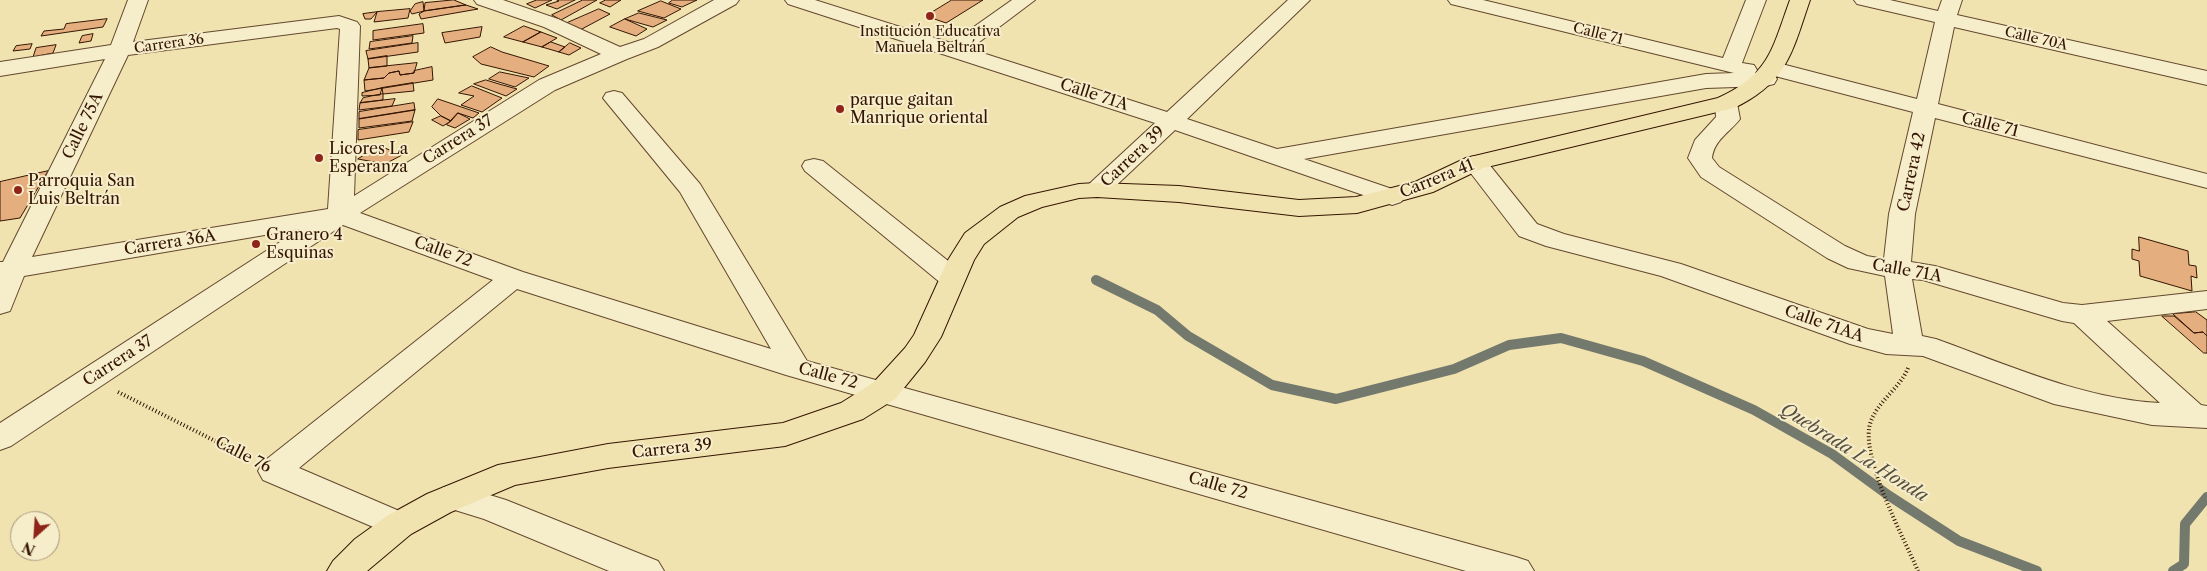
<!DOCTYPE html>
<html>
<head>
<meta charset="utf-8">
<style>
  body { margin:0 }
  #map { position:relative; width:2207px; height:571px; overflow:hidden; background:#f1e3af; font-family:"Libre Caslon Text",serif }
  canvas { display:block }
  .north { position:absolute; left:10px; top:511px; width:50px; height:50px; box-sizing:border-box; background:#f6edcb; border:1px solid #a8977b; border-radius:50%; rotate:206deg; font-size:14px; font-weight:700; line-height:20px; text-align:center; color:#341502 }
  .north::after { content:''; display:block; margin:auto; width:18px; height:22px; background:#8f2418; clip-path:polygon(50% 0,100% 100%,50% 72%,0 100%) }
</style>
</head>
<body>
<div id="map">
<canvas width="2207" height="571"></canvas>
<div class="north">N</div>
</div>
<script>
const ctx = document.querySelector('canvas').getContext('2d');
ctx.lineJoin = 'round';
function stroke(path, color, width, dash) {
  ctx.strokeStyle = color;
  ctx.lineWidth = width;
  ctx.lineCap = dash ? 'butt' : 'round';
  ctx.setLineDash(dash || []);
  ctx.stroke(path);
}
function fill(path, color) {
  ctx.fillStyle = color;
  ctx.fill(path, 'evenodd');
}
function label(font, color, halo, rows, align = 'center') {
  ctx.font = font + ' "Libre Caslon Text",serif';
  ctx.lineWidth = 4;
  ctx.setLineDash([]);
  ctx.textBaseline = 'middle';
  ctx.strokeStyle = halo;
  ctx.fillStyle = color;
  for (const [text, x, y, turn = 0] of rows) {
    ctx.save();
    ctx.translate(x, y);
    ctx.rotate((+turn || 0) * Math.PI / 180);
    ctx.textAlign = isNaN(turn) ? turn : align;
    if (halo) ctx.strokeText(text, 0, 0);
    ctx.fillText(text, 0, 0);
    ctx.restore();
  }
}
const stream = new Path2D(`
  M1096 280 1157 310 1188 336 1272 385 1336 399 1454 369 1509 345 1561 338 1643 361 1754 410 1832 454 1888 495 1959 541 2037 571
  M2173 571 2184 564 2185 524 2207 497`);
const building = new Path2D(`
  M454 0 466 5 424 11 425 3Z
  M537 0H552L535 8 527 4Z
  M575 0 557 9 546 5 559 1 557 0Z
  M583 0H597L561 20 552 15Z
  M606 0H621L610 7 600 3Z
  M673 0H697L682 7 669 3Z
  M952 0H983L946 23 926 16Z
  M661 1 681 9 664 18 638 11Z
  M423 2 424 11 412 14 410 11 415 4Z
  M466 5 478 9 421 19 419 14 424 11Z
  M410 9 408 18 374 22 377 12Z
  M599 9 610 14 580 30 567 23Z
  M377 12 371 19H365L363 14Z
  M639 13 667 20 653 27 625 19Z
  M107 19 103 27 41 36 44 31 64 29 66 24Z
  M625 19 647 29 636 36 610 27Z
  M423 24 424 33 373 40V31Z
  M524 26 541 32 523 42 504 37Z
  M482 27 480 37 445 43 442 33Z
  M541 32 557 38 542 47 523 42Z
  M93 34 91 41 79 43 82 36Z
  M413 36 412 43 369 49 370 42Z
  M551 42 565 47 559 52 542 47Z
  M418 43V52L368 59 366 51Z
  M570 43 581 48 569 55 559 52Z
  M32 44 30 49 13 51 16 46Z
  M56 45 53 53 33 57 36 48Z
  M491 47 502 52 549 66 534 77 481 64 473 57Z
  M387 56V66L369 68 368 59Z
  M417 63 414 73 400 75 399 71 389 73 384 78 364 80 369 68Z
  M432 67 433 80 365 91 364 80 384 78 389 73 399 71 400 75 414 73V71Z
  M500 72 529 78 515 87 489 79Z
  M486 80 499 84 517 89 506 96 474 84Z
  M413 83 414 91 383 94 382 88Z
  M472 86 502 98 482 112 461 105 474 96 459 93Z
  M382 88 380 95 362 96V93Z
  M383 94V100L360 103 363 98Z
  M395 99 392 106 359 110 360 103Z
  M438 99 479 113 473 118 458 113 451 121 441 116 432 107Z
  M414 103 415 110 359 119V112Z
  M415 110 412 121 359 128V119Z
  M458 113 470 119 455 128 447 125Z
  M441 116 451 121 443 126 432 120Z
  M413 122 409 132 358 140V130Z
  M380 146 402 155 385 164 358 159Z
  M48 171 20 218 0 221V182Z
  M2139 237 2188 251 2189 265 2196 266 2197 278 2191 276 2192 291 2140 276 2139 261 2132 259V249L2139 251Z
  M2196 312 2207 320V336L2203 332 2194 333 2173 314Z
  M2162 316H2174L2194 333 2203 332 2207 336V353H2204Z`);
const path = new Path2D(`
  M1908 368C1900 388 1879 400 1871 421 1858 454 1904 538 1918 571
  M118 392 249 458`);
const minor = new Path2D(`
  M128 0H148L133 42 339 16 357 22 360 26 354 196 539 80 601 54 544 27 477 4 474 0H503L558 19 620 47 644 39 714 0H739L736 4 658 47 627 59 555 90 360 213 523 272 771 349 680 192 603 98 606 93 614 91 622 93 700 184 807 361 1516 557 1528 561 1534 571H1466L786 375 517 289 299 468 411 516 416 525 411 534 399 538 263 480 258 471 263 462 493 280 343 225 11 446 0 450V423L300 229 24 276 10 311 0 314V262H3L105 59 0 76V62L111 45ZM337 28 340 29 328 209 32 257 128 55Z
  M785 0H815L951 43 1012 0H1035L970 49 1167 112 1288 0H1310L1187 119 1277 149 1706 74 1734 73 1451 4 1448 0H1483L1723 58 1746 0H1766L1742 63 1754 65 1757 70 1755 73 1765 72 1763 69 1766 64 1774 62 1917 99 1935 22 1857 4 1854 0H1890L1938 11 1942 0H1962L1957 15 2207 71V85L1954 27 1938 104 2207 174V188L1935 118 1915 214 1911 262 1935 266 2063 303 2082 305 2207 291V309L2107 321 2201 405 2207 406V428L2152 425 2054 404 1923 356 1886 354 1850 344 1661 276 1546 246 1519 236 1463 163 1466 158 1475 156 1484 158 1537 224 1564 234 1681 264 1868 329 1893 334 1885 276 1848 268 1827 258 1701 177 1688 158 1695 140 1716 117 1715 103 1718 98 1726 96 1734 98 1737 103 1740 119C1730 132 1714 140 1712 158L1719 167 1845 246 1867 256 1884 259 1889 214 1913 112 1775 76 1777 79 1774 84 1766 86 1706 88 1304 159 1401 192 1405 197 1401 202 1392 205 1175 130 1106 195 1097 197 1088 195 1085 190 1088 185 1155 123 788 4ZM1912 279 1923 280 2062 321 2074 323 2160 403C2083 399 2008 365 1936 339L1922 336Z
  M814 159 823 161 962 272 966 278 962 284 952 287 942 284 805 171 802 166 805 161Z
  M454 484 506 500 658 561 664 571H609L484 519 442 506 437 497 442 488Z`);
const major = new Path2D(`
  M1790 0H1810C1792 52 1788 82 1734 108L1483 168 1433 192 1357 213 1299 216 1179 202 1097 197 1079 198 1042 207 1018 217 984 244 974 260 941 337 925 362 895 399 863 419 785 446 608 468 515 485 451 512 411 534 367 571H327L333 561 355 539 387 516 427 494 498 465 608 444 783 423 841 403 873 383 905 348 914 335 948 260 965 233 1000 207 1025 196 1079 184 1097 183 1179 186 1299 200 1356 197 1415 182 1466 158 1718 98C1770 74 1772 49 1790 0Z`);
const markers = [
  [930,16,5,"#8f2418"],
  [840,109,5,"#8f2418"],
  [319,158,5,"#8f2418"],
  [18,190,5,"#8f2418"],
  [256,244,5,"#8f2418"]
];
const farPoinames = [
  ["Institución Educativa",930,32],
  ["Manuela Beltrán",930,48]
];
const farStreetnames = [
  ["Calle 71",1598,34,14],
  ["Calle 70A",2036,39,13],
  ["Carrera 36",169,44,-8]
];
const streetNames = [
  ["Calle 71A",1094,95,18],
  ["Calle 71",1990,125,14],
  ["Calle 75A",83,126,-64],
  ["Carrera 37",458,140,-32],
  ["Carrera 39",1133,157,-43],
  ["Carrera 42",1912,172,-78],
  ["Carrera 41",1437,179,-22],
  ["Carrera 36A",170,243,-9],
  ["Calle 72",443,252,20],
  ["Calle 71A",1907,271,10],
  ["Calle 71AA",1824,324,19],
  ["Carrera 37",118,361,-33],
  ["Calle 72",828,376,15],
  ["Carrera 39",672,449,-6],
  ["Calle 76",243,455,27],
  ["Calle 72",1218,486,16]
];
const poiNames = [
  ["parque gaitan",850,100],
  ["Manrique oriental",850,118],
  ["Licores La",329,149],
  ["Esperanza",329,167],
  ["Parroquia San",28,181],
  ["Luis Beltrán",28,199],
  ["Granero 4",266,235],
  ["Esquinas",266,253]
];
const waterNames = [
  ["Quebrada La Honda",1854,453,32]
];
stroke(stream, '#74796d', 10);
fill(building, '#e4ae7e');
stroke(building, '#341502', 1);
stroke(minor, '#63482d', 2);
stroke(major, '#341502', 2);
stroke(path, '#341502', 4, [1, 2.5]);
fill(minor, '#f6edcb');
fill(major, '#f1e3af');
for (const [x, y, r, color] of markers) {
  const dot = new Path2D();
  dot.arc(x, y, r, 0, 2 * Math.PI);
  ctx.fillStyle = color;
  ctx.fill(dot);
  stroke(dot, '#f6edcb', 2);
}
label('14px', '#341502', '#f6edcb', farPoinames);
label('14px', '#341502', '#f6edcb', farStreetnames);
label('16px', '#341502', '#f6edcb', streetNames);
label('16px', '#341502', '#f6edcb', poiNames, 'left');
label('italic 18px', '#594f40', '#f6edcb', waterNames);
</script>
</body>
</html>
